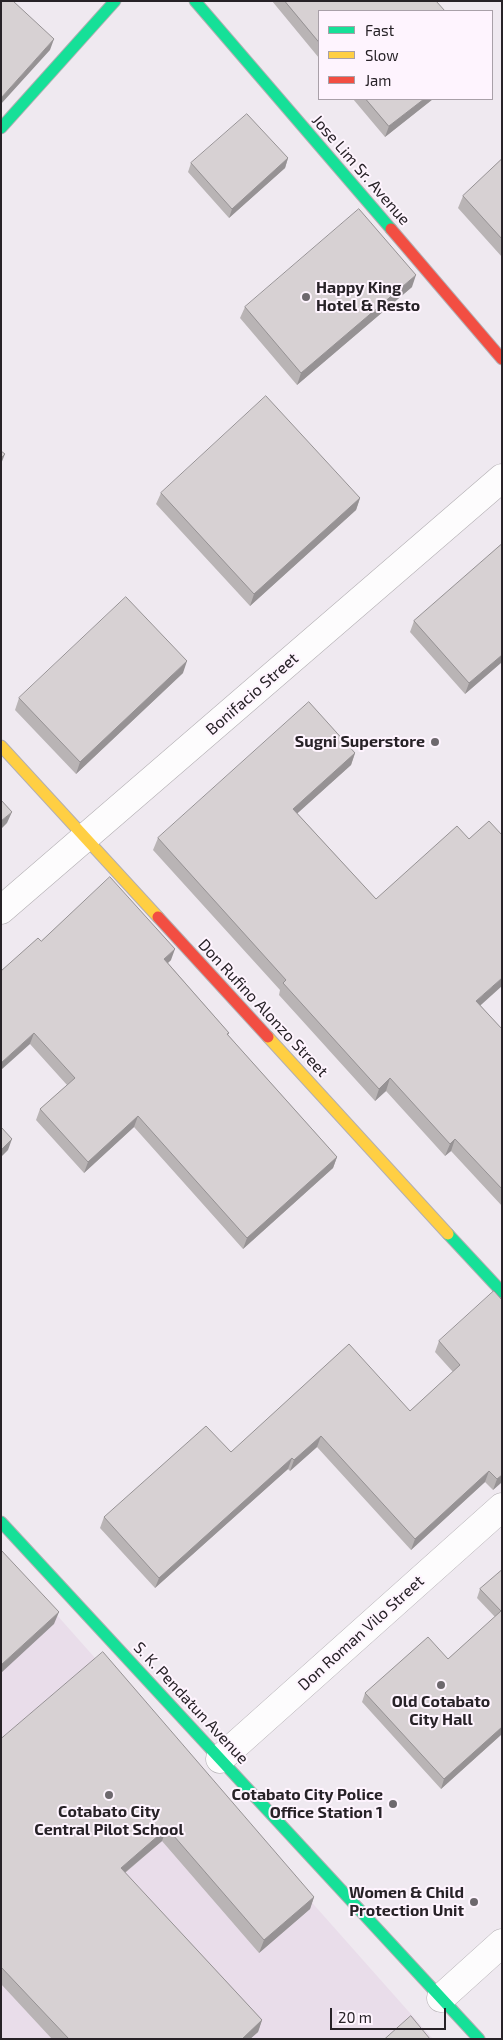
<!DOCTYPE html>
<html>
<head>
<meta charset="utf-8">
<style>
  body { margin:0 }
  #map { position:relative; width:503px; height:2040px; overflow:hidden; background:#efe9f0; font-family:"Exo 2",sans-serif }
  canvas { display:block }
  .frame { position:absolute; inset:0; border:2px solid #272227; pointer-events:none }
  .legend { position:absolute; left:318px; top:10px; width:175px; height:90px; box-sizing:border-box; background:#fef4fe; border:1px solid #a8a0a8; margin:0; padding:6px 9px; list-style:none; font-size:15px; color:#272227 }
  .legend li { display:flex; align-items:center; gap:10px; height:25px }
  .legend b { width:25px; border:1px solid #a8a0a8 }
  .scale { position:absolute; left:330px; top:2008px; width:116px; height:22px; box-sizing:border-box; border:2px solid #272227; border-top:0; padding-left:6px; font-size:15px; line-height:18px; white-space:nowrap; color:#272227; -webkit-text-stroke:4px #fef4fe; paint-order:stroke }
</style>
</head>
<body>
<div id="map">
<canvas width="503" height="2040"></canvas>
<div class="frame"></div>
<ul class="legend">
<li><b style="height:6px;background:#16e098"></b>Fast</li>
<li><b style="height:6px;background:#ffcf43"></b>Slow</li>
<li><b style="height:6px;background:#f24e42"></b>Jam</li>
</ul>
<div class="scale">20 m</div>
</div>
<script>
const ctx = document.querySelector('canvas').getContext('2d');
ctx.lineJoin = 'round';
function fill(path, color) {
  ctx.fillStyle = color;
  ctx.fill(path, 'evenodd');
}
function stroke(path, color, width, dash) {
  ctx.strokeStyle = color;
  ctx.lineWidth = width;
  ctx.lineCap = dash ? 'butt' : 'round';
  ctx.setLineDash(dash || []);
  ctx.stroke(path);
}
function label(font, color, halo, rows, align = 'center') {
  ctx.font = font + ' "Exo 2",sans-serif';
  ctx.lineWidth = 4;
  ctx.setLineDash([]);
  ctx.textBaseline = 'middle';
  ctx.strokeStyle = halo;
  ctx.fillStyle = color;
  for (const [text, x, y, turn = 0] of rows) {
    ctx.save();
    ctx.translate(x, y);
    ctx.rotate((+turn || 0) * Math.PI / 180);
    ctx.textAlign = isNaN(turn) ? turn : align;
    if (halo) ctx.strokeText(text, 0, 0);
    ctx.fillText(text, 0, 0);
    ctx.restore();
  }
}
const built = new Path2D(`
  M1 1552 433 2039H1Z`);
const street = new Path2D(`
  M1 910 502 478
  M220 1759 502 1507
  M441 1998 502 1943`);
const fast = new Path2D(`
  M195 1 391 229
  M1 128 115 1
  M448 1234 502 1292
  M1 1522 479 2039`);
const slow = new Path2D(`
  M1 746 158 917
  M268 1037 448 1234`);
const jam = new Path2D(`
  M391 229 502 359
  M158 917 268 1037`);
const wall = new Path2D(`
  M272 1H436L319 11V58Z
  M353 99H433L385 137Z
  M288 158 285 168 229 218 188 172 191 163Z
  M502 159V257L458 208 463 196Z
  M412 287 297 385 240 318 245 307Z
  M161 493 360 498 356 510 250 606 156 504Z
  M502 544V662L465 694 410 632 414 621Z
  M183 673 76 774 15 710 19 698Z
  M355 753 351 765 297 813 376 899 480 1005 502 1029V1206L451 1151 445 1156 386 1091 375 1101 279 995 280 990 153 850 158 838Z
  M41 941 171 960 168 963 229 1033 228 1035 337 1157 333 1168 243 1249 134 1127 84 1173 36 1120 40 1109 67 1085 30 1044Z
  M502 1300V1482L493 1490 485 1482 411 1550 317 1447 290 1471 288 1469 155 1588 100 1528 104 1517 231 1452 410 1411 453 1372 435 1352 439 1341Z
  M502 1570V1734L441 1789 362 1702 365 1693 448 1659 495 1617 477 1598 480 1589Z
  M1 1739 314 1897 310 1909 259 1953 162 1841 125 1873 262 2020 258 2032 250 2039H52L1 1984Z`);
const shadedWall = new Path2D(`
  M54 39 50 50 1 104V98Z
  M424 99H433L385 137 389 126Z
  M288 158 285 168 229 218 232 209Z
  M416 275 412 287 297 385 301 373Z
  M5 454 1 464V458Z
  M360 498 356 510 250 606 254 594Z
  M502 655V662L465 694 469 683Z
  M187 661 183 673 76 774 80 762Z
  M355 753 351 765 289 821 293 809Z
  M12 812 7 823 1 829V821Z
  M175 949 171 960 160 970 164 959Z
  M502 978V986L472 1013 476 1001Z
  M34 1033 30 1044 1 1070V1063Z
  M390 1078 386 1091 375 1101 379 1089Z
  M138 1116 134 1127 84 1173 88 1162Z
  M12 1139 8 1150 1 1157V1150Z
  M455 1139 451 1151 445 1156 450 1144Z
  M337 1157 333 1168 243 1249 247 1238Z
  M321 1436 317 1447 290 1471 294 1460Z
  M292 1458 288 1469 155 1588 159 1578Z
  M489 1471 485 1482 411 1550 415 1539Z
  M502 1475V1482L493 1490 497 1479Z
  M59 1612 54 1624 1 1673V1665Z
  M502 1727V1734L441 1789 444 1779Z
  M167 1828 162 1841 116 1880 121 1868Z
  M314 1897 310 1909 259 1953 264 1940Z
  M262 2020 258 2032 250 2039H242Z`);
const building = new Path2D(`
  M1 1H13L54 39 1 98Z
  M285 1H436L445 11H319V42Z
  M366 99H424L389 126Z
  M247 114 288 158 232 209 191 163Z
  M502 159V239L463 196Z
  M359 209 416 275 301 373 245 307Z
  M266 396 360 498 254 594 161 493Z
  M1 451 5 454 1 458Z
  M502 544V655L469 683 414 621Z
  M126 597 187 661 80 762 19 698Z
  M309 702 355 753 293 809 376 899 457 826 469 839 489 821 502 835V978L476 1001 502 1029V1189L455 1139 450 1144 390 1078 379 1089 283 983 286 980 158 838Z
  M1 800 12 812 1 821Z
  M110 877 175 949 164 959 229 1033 227 1034 337 1157 247 1238 138 1116 88 1162 40 1109 75 1078 34 1033 1 1063V971L38 938 41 941Z
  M1 1127 12 1139 1 1150Z
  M494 1291 502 1300V1475L497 1479 489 1471 415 1539 321 1436 294 1460 292 1458 159 1578 104 1517 206 1426 231 1452 349 1344 410 1411 460 1365 439 1341Z
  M1 1550 59 1612 1 1665Z
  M502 1570V1727L444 1779 365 1693 428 1637 448 1659 501 1611 480 1589Z
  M103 1652 314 1897 264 1940 167 1828 121 1868 262 2020 242 2039H69L1 1967V1739Z
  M411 2016 430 2039H385Z`);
const markers = [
  [306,297,5,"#6d686d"],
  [435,742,5,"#6d686d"],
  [441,1685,5,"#6d686d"],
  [109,1795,5,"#6d686d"],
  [393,1804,5,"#6d686d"],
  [474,1902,5,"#6d686d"]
];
const streetNames = [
  ["Jose Lim Sr. Avenue",361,170,49],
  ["Bonifacio Street",252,694,-41],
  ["Don Rufino Alonzo Street",263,1008,47],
  ["Don Roman Vilo Street",361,1633,-42],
  ["S. K. Pendatun Avenue",191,1703,47]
];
const poiNames = [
  ["Happy King",316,288,"left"],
  ["Hotel & Resto",316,306,"left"],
  ["Sugni Superstore",425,742],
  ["Old Cotabato",441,1702,"center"],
  ["City Hall",441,1720,"center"],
  ["Cotabato City Police",383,1795],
  ["Office Station 1",383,1813],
  ["Cotabato City",109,1812,"center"],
  ["Central Pilot School",109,1830,"center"],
  ["Women & Child",464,1893],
  ["Protection Unit",464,1911]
];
fill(built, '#e9ddea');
stroke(street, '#b2aeb2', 29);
stroke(fast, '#b2aeb2', 13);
stroke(slow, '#b2aeb2', 13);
stroke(jam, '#b2aeb2', 13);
stroke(street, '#fdfcfd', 28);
stroke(fast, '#16e098', 11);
stroke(slow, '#ffcf43', 11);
stroke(jam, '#f24e42', 11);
fill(wall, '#b9b4b5');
fill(shadedWall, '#969294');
fill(building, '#d7d1d3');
stroke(building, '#969294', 1);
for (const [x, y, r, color] of markers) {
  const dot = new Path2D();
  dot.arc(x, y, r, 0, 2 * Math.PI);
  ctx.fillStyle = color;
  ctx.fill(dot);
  stroke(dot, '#fef4fe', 2);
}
label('16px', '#272227', '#fef4fe', streetNames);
label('bold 16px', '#272227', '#fef4fe', poiNames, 'right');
</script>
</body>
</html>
